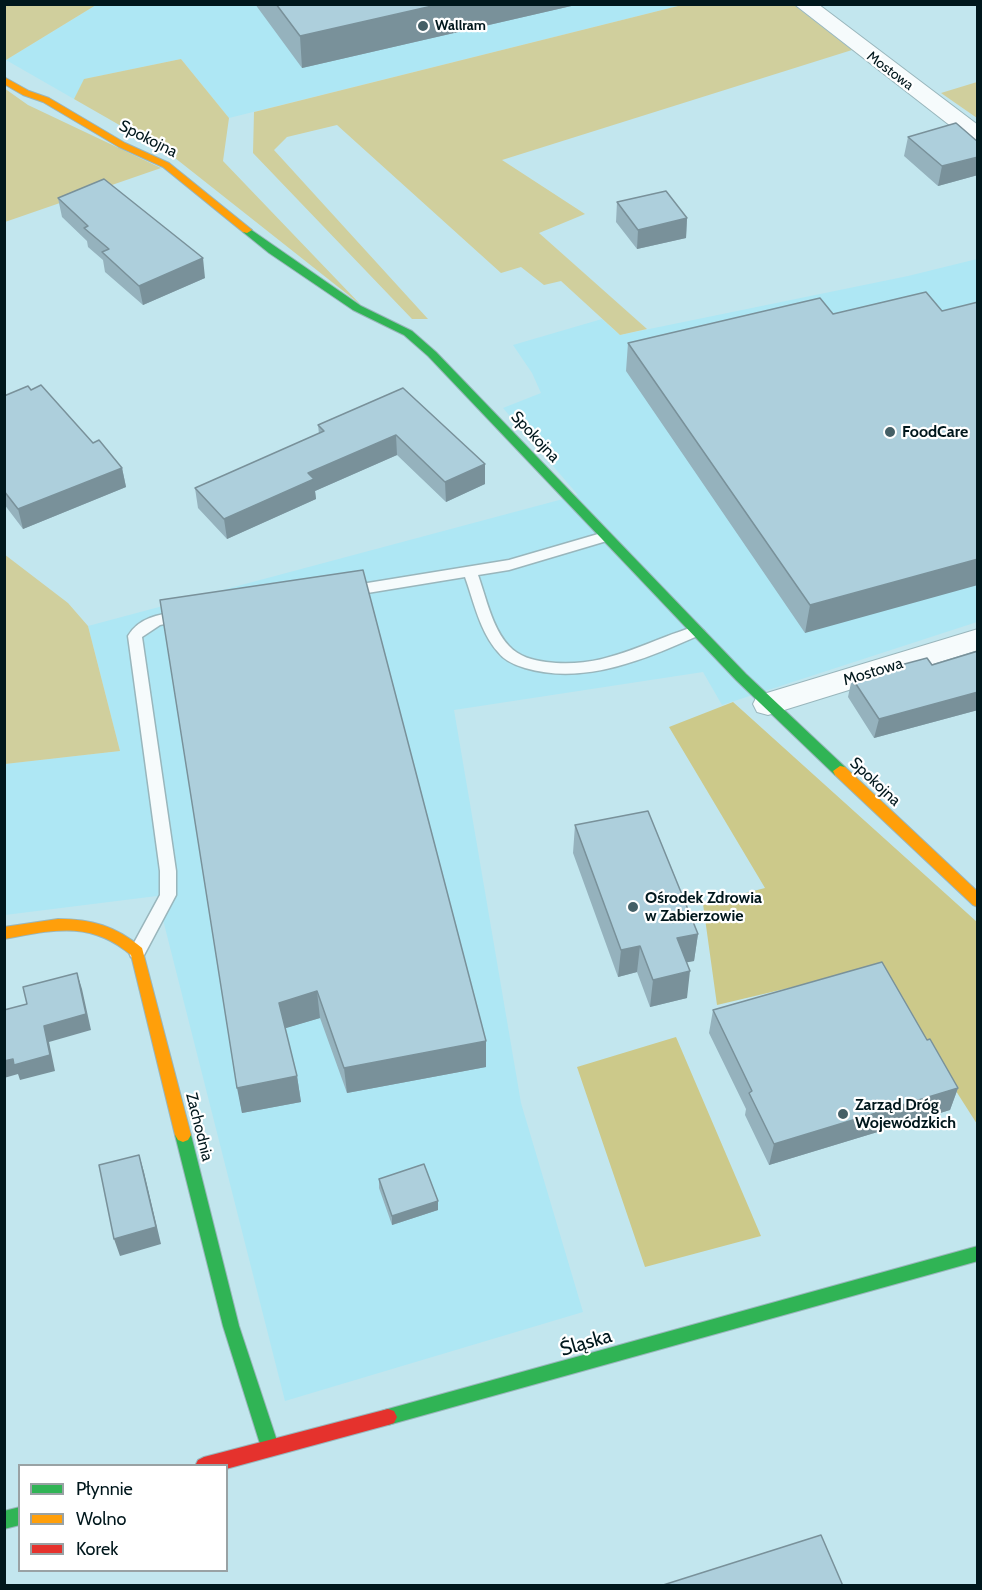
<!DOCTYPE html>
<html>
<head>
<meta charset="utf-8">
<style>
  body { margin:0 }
  #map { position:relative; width:982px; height:1590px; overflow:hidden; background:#c2e6ee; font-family:Cabin,sans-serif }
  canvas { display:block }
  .frame { position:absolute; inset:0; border:6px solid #00171c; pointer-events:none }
  .legend { position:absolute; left:18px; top:1464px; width:210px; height:108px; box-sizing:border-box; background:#fff; border:2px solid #99a2a4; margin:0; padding:8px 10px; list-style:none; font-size:18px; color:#00171c }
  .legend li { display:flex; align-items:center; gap:12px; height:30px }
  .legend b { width:30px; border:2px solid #99a2a4 }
</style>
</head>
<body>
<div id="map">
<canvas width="982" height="1590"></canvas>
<div class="frame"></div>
<ul class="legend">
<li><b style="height:8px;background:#30b455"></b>Płynnie</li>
<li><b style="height:8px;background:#ff9f0a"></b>Wolno</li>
<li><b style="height:8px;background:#e5322d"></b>Korek</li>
</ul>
</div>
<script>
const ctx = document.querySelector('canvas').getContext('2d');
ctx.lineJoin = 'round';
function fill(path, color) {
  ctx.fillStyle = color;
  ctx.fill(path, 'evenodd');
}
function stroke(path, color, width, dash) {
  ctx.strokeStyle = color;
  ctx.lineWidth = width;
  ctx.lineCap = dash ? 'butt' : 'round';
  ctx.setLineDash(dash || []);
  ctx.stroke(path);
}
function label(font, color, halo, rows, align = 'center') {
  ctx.font = font + ' Cabin,sans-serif';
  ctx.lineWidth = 4.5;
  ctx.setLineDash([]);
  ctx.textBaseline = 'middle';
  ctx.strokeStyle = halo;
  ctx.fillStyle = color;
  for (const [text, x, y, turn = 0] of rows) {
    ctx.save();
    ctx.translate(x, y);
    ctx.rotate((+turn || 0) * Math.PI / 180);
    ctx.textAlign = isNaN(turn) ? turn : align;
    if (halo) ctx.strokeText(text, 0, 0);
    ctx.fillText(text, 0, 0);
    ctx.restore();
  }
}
const built = new Path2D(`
  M96 5H682L229 118 181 59 85 79 74 99 6 60Z
  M977 259V622L722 705 703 672 454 710 521 1103 583 1312 285 1401 157 896 5 915 4 764 120 751 88 626 578 495 503 408 541 393 532 373 513 345 602 319 620 335 908 276Z`);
const green = new Path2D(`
  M5 4H96V5L6 60Z
  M682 5H794L852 50 502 160 585 214 539 233 647 329 620 335 561 281 544 285 521 267 501 273 337 125 287 137 274 150 428 319H412L253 153 254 112Z
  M181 59 229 118 223 161 361 305 170 154 74 99 84 79Z
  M977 82V118L941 93Z
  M4 88 28 105 161 168 5 222Z
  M4 554 68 603 88 626 120 751 5 764Z`);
const forest = new Path2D(`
  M733 702 977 922V1124L877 967 717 1005 703 904 765 888 669 727Z
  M676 1037 761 1236 645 1267 577 1067Z`);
const lane = new Path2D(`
  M605 532 610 534 612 537 610 540 509 570 478 575C486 597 492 628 509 646 519 657 533 660 546 662 604 670 645 641 697 626L704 631 702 634C648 658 585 686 525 668 515 665 505 661 498 652 480 632 474 602 465 577L349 596 342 591 349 586 509 560Z
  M183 611 190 616 188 619 160 625 142 637 176 871V895L143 957 137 959 131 957 129 952 160 895V871L128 636C140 616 162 614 183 611Z`);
const street = new Path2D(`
  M794 4H818L978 125V143L970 141Z
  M978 629V650L768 715 757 712 753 704 757 696Z`);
const fast = new Path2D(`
  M247 227 361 306 412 331 436 352 746 674 845 767 847 771 845 775H835L736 680 428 356 404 335 353 310 269 253 243 232V228Z
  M183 1128 188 1130 191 1135 239 1326 279 1447 276 1453 270 1456 264 1453 261 1447 223 1326 175 1135 178 1130Z
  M978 1246V1261L388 1425 382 1423 379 1417 382 1411 388 1409Z
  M20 1507V1525L4 1529V1511Z`);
const slow = new Path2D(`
  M4 77 29 91 49 98 125 143 169 163 252 230 247 233 243 232 163 167 119 147 43 102 23 95 4 84Z
  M840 766 845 767 978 892V907L973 905 835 775 833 771Z
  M58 919C91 919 116 926 142 948L191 1135 188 1140 183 1142 178 1140 175 1135 131 955C90 920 53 930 4 939V927Z`);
const jam = new Path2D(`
  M388 1409 394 1411 397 1417 394 1423 388 1425 226 1469V1466H195L198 1460 204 1457Z`);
const wall = new Path2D(`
  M255 4H580L302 68Z
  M908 137 978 142V175L938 186 904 156Z
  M58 198 205 278 143 305 105 272 103 260 88 247 87 241 62 217Z
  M617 202 687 218 686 238 637 249 616 222Z
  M926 292 805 633 626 371 628 343 833 314Z
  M403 388 485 464V484L446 502 397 455 315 491 316 499 227 539 198 508 195 488 319 434 318 425Z
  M4 396 93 443 122 468 126 487 23 529 4 504Z
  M160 600 486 1067 347 1093 320 1018 285 1028 297 1076 301 1102 242 1113Z
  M978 651V710L874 738 848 697 852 678 932 665Z
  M575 825 698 934 694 961 687 962V998L650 1007 637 972 618 977 573 853Z
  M713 1010 927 1040 958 1088 950 1110 769 1165 745 1115 746 1109 709 1033Z
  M379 1179 438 1201V1210L392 1225 379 1188Z`);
const shadedWall = new Path2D(`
  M441 4H580L302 68 300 36Z
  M978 157V175L938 186 942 166Z
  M687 218 686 238 637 249 638 230Z
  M203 258 205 278 143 305 139 286Z
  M396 435 397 455 315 491 316 499 227 539 224 519 308 473Z
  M485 464V484L446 502 445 482Z
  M122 468 126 487 23 529 18 509Z
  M978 559V585L805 633 810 605Z
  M978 692V710L874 738 879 719Z
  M698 934 694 961 673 965 677 938Z
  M640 946 637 972 618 977 621 950Z
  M690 971 687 998 650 1007 653 980Z
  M77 973 82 989 91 1030 49 1042 55 1071 20 1080 18 1074 4 1078V1061L44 1026Z
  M317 991 320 1018 283 1029 279 1003Z
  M486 1041V1067L347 1093 344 1068Z
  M297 1076 301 1102 242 1113 237 1088Z
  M958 1088 950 1110 769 1165 774 1144Z
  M139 1155 144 1172 161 1244 120 1256 114 1239Z
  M438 1201V1210L392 1225V1216Z`);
const building = new Path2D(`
  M276 4H441L300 36Z
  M956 123 978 142V157L942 166 908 137Z
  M104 179 203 258 139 286 102 252 109 249 84 228 88 226 58 198Z
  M666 191 687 218 638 230 617 202Z
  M926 292 942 311 978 302V559L810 605 628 343 820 298 833 314Z
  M41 385 93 443 99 440 122 468 18 509 4 491V396L28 386 31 390Z
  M403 388 485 464 445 482 396 435 308 473 314 479 224 519 195 488 324 431 318 425Z
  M363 570 486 1041 344 1068 317 991 279 1003 297 1076 237 1088 160 600Z
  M978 651V692L879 719 852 678 927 658 932 665Z
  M648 811 698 934 677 938 690 971 653 980 640 946 621 950 575 825Z
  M882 962 927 1040 930 1039 958 1088 774 1144 749 1093 752 1091 713 1010Z
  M77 973 86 1014 44 1026 50 1055 14 1065 13 1059 4 1061V1010L27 1004 23 987Z
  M139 1155 156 1227 114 1239 99 1165Z
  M424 1164 438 1201 392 1216 379 1179Z
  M821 1535 843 1586H660Z`);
const markers = [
  [423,26,6,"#445f66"],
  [890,432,6,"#445f66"],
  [633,907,6,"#445f66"],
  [843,1114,6,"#445f66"]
];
const farPoinames = [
  ["Wallram",435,26]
];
const farStreetnames = [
  ["Mostowa",890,71,37]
];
const streetNames = [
  ["Spokojna",148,139,27],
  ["Spokojna",535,437,47],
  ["Mostowa",873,672,-17],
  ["Spokojna",875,782,43],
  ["Zachodnia",199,1127,76]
];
const poiNames = [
  ["FoodCare",902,432],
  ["Ośrodek Zdrowia",645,898],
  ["w Zabierzowie",645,916],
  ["Zarząd Dróg",855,1105],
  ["Wojewódzkich",855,1123]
];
const nearStreetnames = [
  ["Śląska",586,1343,-16]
];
fill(built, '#aee7f4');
fill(green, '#d0cf9d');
fill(forest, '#ccc98a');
stroke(lane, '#99b6bc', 3);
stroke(street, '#99b6bc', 2);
stroke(fast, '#99b6bc', 2);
stroke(slow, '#99b6bc', 2);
stroke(jam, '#99b6bc', 2);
fill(lane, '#f6fbfc');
fill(street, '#f6fbfc');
fill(fast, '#30b455');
fill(slow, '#ff9f0a');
fill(jam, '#e5322d');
fill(wall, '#95b2bd');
fill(shadedWall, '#79919a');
fill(building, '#adcfdc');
stroke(building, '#79919a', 1.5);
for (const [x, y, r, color] of markers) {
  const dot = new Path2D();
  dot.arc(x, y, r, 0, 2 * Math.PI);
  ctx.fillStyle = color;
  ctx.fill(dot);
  stroke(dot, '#fff', 2);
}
label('bold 14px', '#00171c', '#fff', farPoinames, 'left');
label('14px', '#00171c', '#fff', farStreetnames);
label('16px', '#00171c', '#fff', streetNames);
label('bold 16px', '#00171c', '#fff', poiNames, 'left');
label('20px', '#00171c', '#fff', nearStreetnames);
</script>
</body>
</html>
